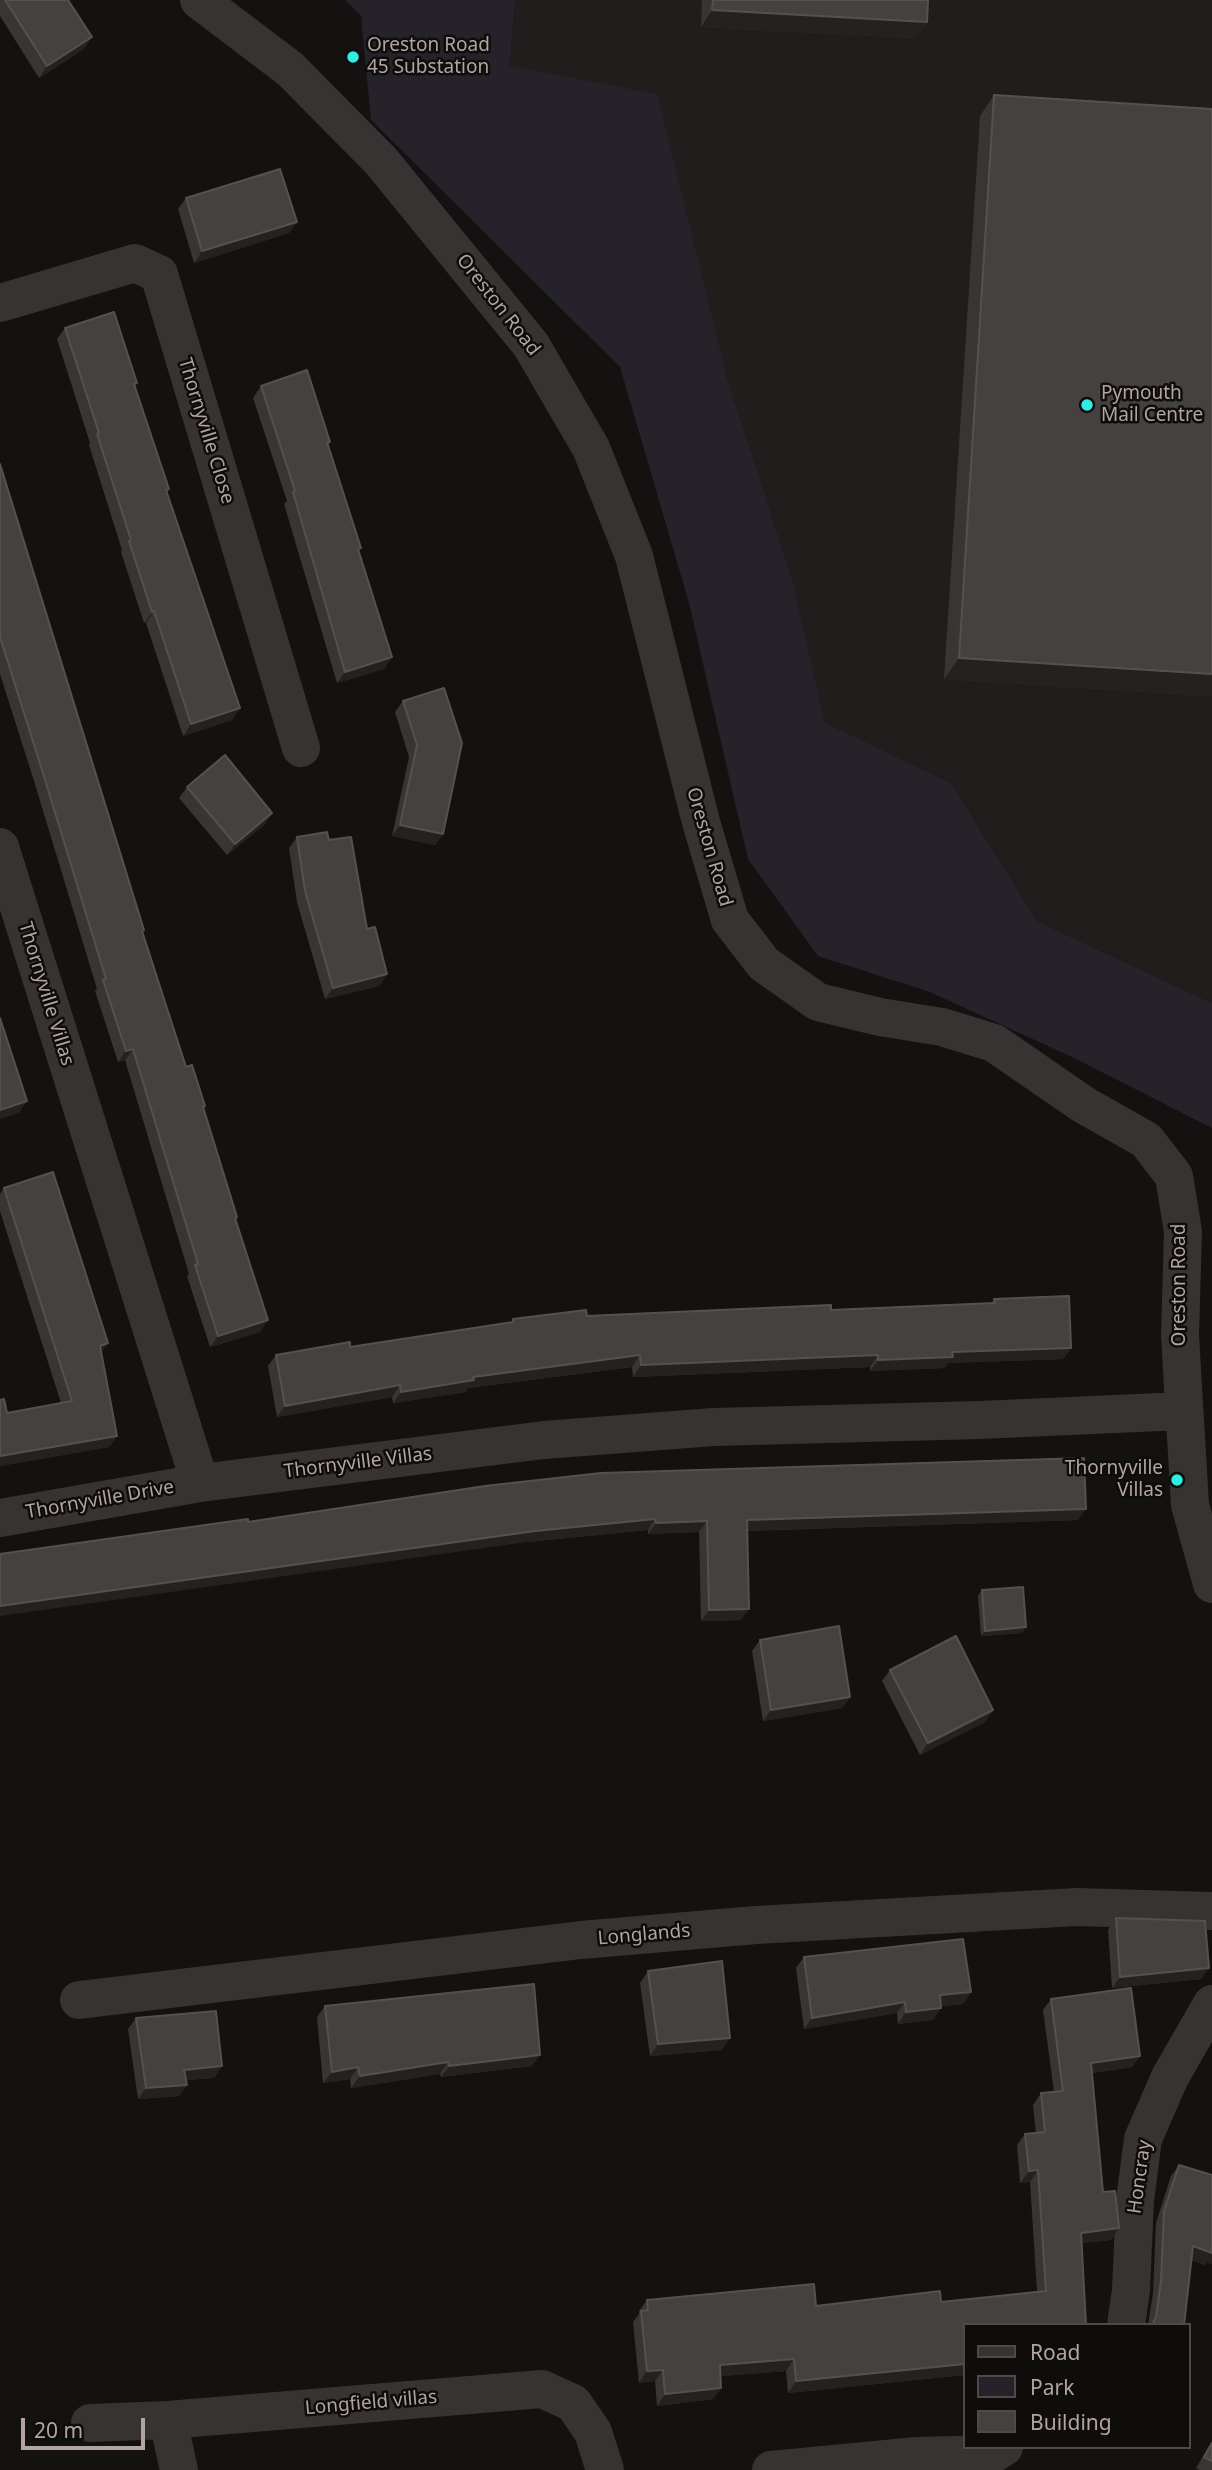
<!DOCTYPE html>
<style>
body{margin:0}
#map{position:relative;width:1212px;height:2470px;overflow:hidden;background:#131211;font-family:"Noto Sans",sans-serif}
canvas{display:block}
.legend{position:absolute;left:963px;top:2323px;width:228px;height:126px;box-sizing:border-box;background:#0e0d0c;border:2px solid #504948;margin:0;padding:9px 12px;list-style:none;font-size:21px;color:#b3a3a3}
.legend li{display:flex;align-items:center;gap:14px;height:35px}
.legend b{width:35px;border:2px solid #504948}
.scale{position:absolute;left:21px;top:2418px;width:124px;height:32px;box-sizing:border-box;border:4px solid #b3a3a3;border-top:0;padding-left:9px;font-size:21px;line-height:24px;white-space:nowrap;color:#b3a3a3;-webkit-text-stroke:5px #0e0d0c;paint-order:stroke}
</style>
<div id="map">
<canvas width="1212" height="2470"></canvas>
<ul class="legend">
<li><b style="height:9px;background:#373332"></b>Road</li>
<li><b style="height:19px;background:#25222a"></b>Park</li>
<li><b style="height:19px;background:#454140"></b>Building</li>
</ul>
<div class="scale">20 m</div>
</div>
<script>
const context = document.querySelector('canvas').getContext('2d');
context.lineJoin = 'round';
function paint(path, color) {
  context.fillStyle = color;
  context.fill(path, 'evenodd');
}
function shape(rows) {
  const path = new Path2D();
  for (const r of rows) {
    path.moveTo(r[0], r[1]);
    for (let i = 2; i < r.length; i += 2) path.lineTo(r[i], r[i + 1]);
  }
  return path;
}
function trace(path, color, width, dash) {
  context.strokeStyle = color;
  context.lineWidth = width;
  context.lineCap = dash ? 'butt' : 'round';
  context.setLineDash(dash || []);
  context.stroke(path);
}
function drawText(font, color, halo, rows, align = 'center') {
  context.font = font + ' "Noto Sans",sans-serif';
  context.lineWidth = 5;
  context.setLineDash([]);
  context.textBaseline = 'middle';
  context.strokeStyle = halo;
  context.fillStyle = color;
  for (const [text, x, y, turn = 0] of rows) {
    context.save();
    context.translate(x, y);
    context.rotate((+turn || 0) * Math.PI / 180);
    context.textAlign = isNaN(turn) ? turn : align;
    if (halo) context.strokeText(text, 0, 0);
    context.fillText(text, 0, 0);
    context.restore();
  }
}
const built = shape([
 [515,0,1212,0,1212,1003,1037,921,951,783,825,724,792,578,727,378,510,66]
]);
const green = shape([
 [345,0,515,0,510,66,657,94,727,378,792,578,825,723,951,783,1037,921,1212,1003,1212,1128,1074,1058,930,992,818,956,748,859,689,603,620,367,371,120,361,16]
]);
const minor = shape([
 [199,0,290,69,381,161,531,345,591,448,634,556,701,822,730,920,764,964,818,1002,880,1017,942,1027,994,1043,1084,1105,1146,1140,1174,1176,1183,1232,1180,1335,1190,1505,1212,1584],
 [0,303,135,263,159,274,301,748],
 [0,847,200,1483],
 [0,1518,200,1483,544,1440,714,1427,980,1420,1183,1411],
 [79,2000,581,1940,756,1925,1077,1907,1212,1911],
 [1126,2325,1131,2290,1135,2200,1143,2139,1170,2077,1212,2004],
 [168,2420,179,2470],
 [90,2423,168,2420,542,2389,573,2403,593,2432,605,2470],
 [771,2470,917,2456,993,2454,1004,2447]
]);
const wall = shape([
 [0,0,68,0,84,49,39,78,0,16],
 [702,0,928,0,927,22,916,38,701,27],
 [994,95,1212,109,1212,696,944,679,980,116],
 [186,198,297,222,289,233,194,263,178,209],
 [65,328,137,383,135,386,169,489,167,492,240,708,232,720,183,736,146,623,144,623,121,552,122,550,89,445,90,443,57,339],
 [261,386,330,442,328,445,359,552,392,657,384,669,337,683,284,504,287,501,253,398],
 [0,464,144,930,142,933,186,1067,203,1109,235,1220,260,1332,210,1347,187,1276,189,1274,125,1060,118,1062,95,991,97,989,34,781,0,674],
 [403,701,443,834,435,845,392,836,409,757,395,712],
 [187,787,272,813,264,825,227,855,179,798],
 [297,837,329,840,387,974,379,986,325,999,297,902,289,848],
 [4,1188,101,1352,117,1436,109,1447,0,1466,0,1400,7,1413,61,1403,0,1211,0,1194],
 [994,1299,1071,1348,1063,1359,948,1363,944,1368,870,1371,870,1367,633,1377,632,1367,468,1388,466,1392,393,1403,392,1397,277,1417,268,1366,276,1355,350,1347,511,1322,513,1319,587,1316,831,1310,991,1304],
 [485,1486,1078,1520,747,1531,741,1620,701,1621,699,1532,648,1534,648,1530,527,1542,248,1522],
 [982,1590,1022,1633,981,1636,978,1596],
 [760,1640,850,1697,842,1708,763,1721,752,1651],
 [890,1670,993,1710,985,1722,920,1755,882,1681],
 [1116,1918,1209,1968,1201,1979,1112,1988,1108,1930],
 [804,1957,971,1992,963,2004,941,2006,933,2020,898,2024,897,2013,804,2029,796,1968],
 [648,1971,722,2050,650,2056,640,1983],
 [1051,1999,1140,2056,1132,2067,1092,2073,1103,2192,1119,2228,1111,2240,1082,2243,1086,2325,965,2325,965,2375,788,2393,786,2371,721,2376,721,2388,713,2399,657,2406,655,2381,639,2383,633,2322,639,2314,639,2311,647,2300,816,2306,941,2302,1037,2291,1030,2182,1020,2183,1017,2145,1025,2134,1036,2133,1033,2105,1041,2093,1054,2092,1043,2010],
 [325,2006,532,2066,441,2077,440,2074,351,2088,350,2079,323,2083,317,2017],
 [136,2018,222,2066,214,2078,186,2080,187,2085,179,2096,138,2099,128,2029],
 [1179,2165,1212,2175,1212,2264,1207,2262,1205,2265,1191,2260,1184,2325,1148,2325,1153,2293,1156,2223,1171,2176],
 [1212,2441,1212,2470,1199,2470,1196,2468]
]);
const shadedWall = shape([
 [712,10,927,22,916,38,701,27],
 [92,37,84,49,39,78,47,66],
 [297,222,289,233,194,263,202,251],
 [154,611,146,623,144,623,152,612],
 [392,657,384,669,337,683,345,672],
 [959,658,1212,674,1212,696,944,679],
 [240,708,232,720,183,736,191,724],
 [272,813,264,825,227,855,235,844],
 [400,825,443,834,435,845,392,836],
 [387,974,379,986,325,999,333,988],
 [133,1049,125,1060,118,1062,126,1051],
 [27,1101,19,1113,0,1119,0,1110],
 [268,1320,260,1332,210,1347,218,1336],
 [108,1343,100,1355,100,1346],
 [1071,1348,1063,1359,948,1363,944,1368,870,1371,878,1360,952,1352],
 [640,1355,632,1367,468,1388,466,1392,393,1403,401,1392,473,1377],
 [878,1355,870,1367,633,1377,641,1365],
 [400,1385,392,1397,277,1417,285,1406],
 [117,1436,109,1447,0,1466,0,1456],
 [1086,1509,1078,1520,739,1531,747,1520],
 [655,1519,648,1530,527,1542,0,1616,0,1606,535,1531],
 [707,1521,699,1532,648,1534,656,1523],
 [749,1609,741,1620,701,1621,709,1610],
 [1026,1627,1022,1633,981,1636,985,1631],
 [850,1697,842,1708,763,1721,771,1710],
 [993,1710,985,1722,920,1755,928,1743],
 [1209,1968,1201,1979,1112,1988,1120,1977],
 [971,1992,963,2004,932,2007,940,1995],
 [905,2002,897,2013,804,2029,812,2018],
 [941,2008,933,2020,898,2024,906,2012],
 [730,2038,722,2050,650,2056,658,2044],
 [540,2055,532,2066,441,2077,449,2066],
 [1140,2056,1132,2067,1083,2074,1091,2063],
 [448,2062,440,2074,351,2088,360,2076],
 [222,2066,214,2078,176,2081,184,2070],
 [358,2067,350,2079,323,2083,332,2072],
 [187,2085,179,2096,138,2099,146,2088],
 [1038,2170,1030,2182,1020,2183,1029,2171],
 [1119,2228,1111,2240,1073,2244,1081,2233],
 [1193,2246,1212,2253,1212,2264,1207,2262,1205,2265,1185,2258],
 [794,2359,786,2371,712,2377,720,2365],
 [965,2364,965,2375,788,2393,796,2381],
 [663,2370,655,2381,639,2383,647,2371],
 [721,2388,713,2399,657,2406,665,2394]
]);
const building = shape([
 [5,0,68,0,92,37,47,66,5,0],
 [713,0,928,0,927,22,712,10,713,0],
 [994,95,1212,109,1212,674,959,658,994,95],
 [280,169,297,222,202,251,186,198,280,169],
 [114,312,137,383,134,384,169,489,166,490,240,708,191,724,154,611,152,612,129,541,131,540,97,434,99,433,65,328,114,312],
 [307,370,330,442,327,442,361,548,358,549,392,657,345,672,293,492,295,491,261,386,307,370],
 [0,464,144,930,142,931,186,1067,192,1065,205,1106,203,1107,237,1217,235,1218,268,1320,218,1336,195,1265,198,1264,133,1049,126,1051,103,980,106,979,42,770,0,637,0,464],
 [444,688,462,743,443,834,400,825,417,745,403,701,444,688],
 [225,755,272,813,235,844,187,787,225,755],
 [327,832,329,840,351,837,367,929,375,927,387,974,333,988,305,891,297,837,327,832],
 [0,1018,27,1101,0,1110,0,1018],
 [53,1172,108,1343,100,1346,117,1436,0,1456,0,1400,4,1399,7,1413,72,1401,4,1188,53,1172],
 [1069,1296,1071,1348,952,1352,953,1357,878,1360,878,1355,641,1365,640,1355,473,1377,474,1380,401,1392,400,1385,285,1406,276,1355,350,1342,350,1347,513,1322,513,1319,586,1310,587,1316,831,1305,831,1310,995,1303,994,1299,1069,1296],
 [1084,1458,1086,1509,747,1520,749,1609,709,1610,707,1521,656,1523,655,1519,535,1531,0,1606,0,1554,248,1519,248,1522,485,1486,601,1473,1084,1458],
 [1023,1587,1026,1627,985,1631,982,1590,1023,1587],
 [839,1626,850,1697,771,1710,760,1640,839,1626],
 [956,1636,993,1710,928,1743,890,1670,956,1636],
 [1116,1918,1205,1921,1209,1968,1120,1977,1116,1918],
 [963,1939,971,1992,940,1995,941,2008,906,2012,905,2002,812,2018,804,1957,963,1939],
 [722,1961,730,2038,658,2044,648,1971,722,1961],
 [534,1984,540,2055,449,2066,448,2062,360,2076,358,2067,332,2072,325,2006,534,1984],
 [1131,1988,1140,2056,1091,2063,1103,2192,1115,2191,1119,2228,1081,2233,1086,2325,965,2325,965,2364,796,2381,794,2359,720,2365,721,2388,665,2394,663,2370,647,2371,641,2311,648,2310,647,2300,814,2284,816,2306,940,2291,941,2302,1046,2291,1038,2170,1029,2171,1025,2134,1045,2132,1041,2093,1063,2091,1051,1999,1131,1988],
 [216,2011,222,2066,184,2070,187,2085,146,2088,136,2018,216,2011],
 [1179,2165,1212,2175,1212,2253,1193,2246,1184,2325,1152,2325,1156,2317,1161,2281,1164,2211,1179,2165],
 [1212,2443,1212,2461,1204,2457,1212,2443]
]);
const markers = [
 [353,57,7,"#2eeee2"],
 [1087,405,7,"#2eeee2"],
 [1177,1480,7,"#2eeee2"]
];
const poiNames = [
 ["Oreston Road",367,46],
 ["45 Substation",367,68],
 ["Pymouth",1101,394],
 ["Mail Centre",1101,416],
 ["Thornyville",1163,1469,"right"],
 ["Villas",1163,1491,"right"]
];
const streetNames = [
 ["Oreston Road",498,305,52],
 ["Thornyville Close",206,431,73],
 ["Oreston Road",709,847,74],
 ["Thornyville Villas",46,994,73],
 ["Oreston Road",1180,1285,-90],
 ["Thornyville Villas",358,1463,-7],
 ["Thornyville Drive",100,1500,-10],
 ["Longlands",644,1935,-5],
 ["Honcray",1140,2177,-82],
 ["Longfield villas",371,2403,-5]
];
paint(built, '#201e1d');
paint(green, '#25222a');
trace(minor, '#373332', 38);
paint(wall, '#383534');
paint(shadedWall, '#242221');
paint(building, '#454140');
trace(building, '#575050', 2);
for (const [x, y, r, color] of markers) {
  const dot = new Path2D();
  dot.arc(x, y, r, 0, 2 * Math.PI);
  context.fillStyle = color;
  context.fill(dot);
  trace(dot, '#0e0d0c', 2.5);
}
drawText('19px', '#b3a3a3', '#0e0d0c', poiNames, 'left');
drawText('19px', '#b3a3a3', '#0e0d0c', streetNames);
</script>
